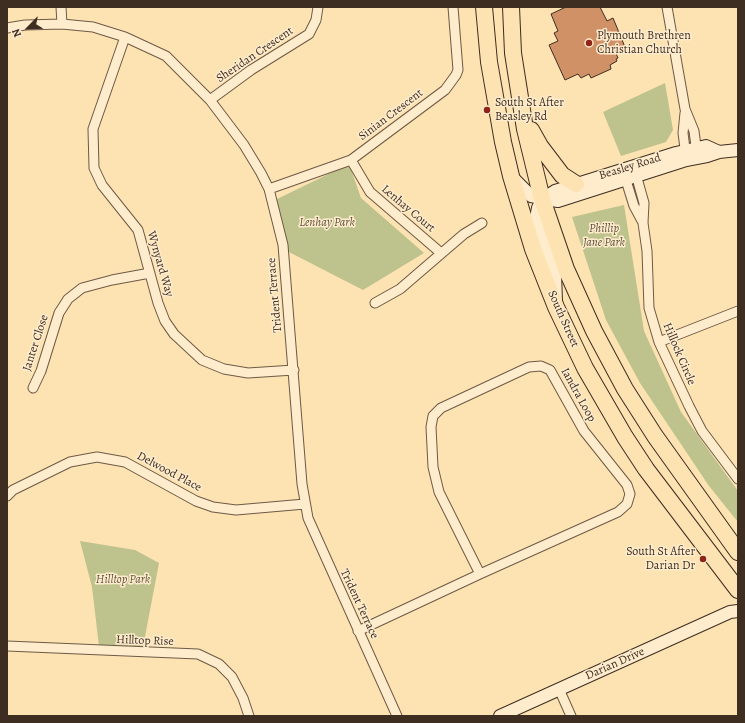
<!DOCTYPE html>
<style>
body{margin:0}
#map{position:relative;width:745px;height:723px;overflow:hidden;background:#fde2b2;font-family:Alegreya,serif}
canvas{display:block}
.frame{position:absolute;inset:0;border:8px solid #3e2d21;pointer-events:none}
.north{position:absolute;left:8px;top:8px;width:40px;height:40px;-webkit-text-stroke:3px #feeccd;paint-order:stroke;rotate:246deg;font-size:11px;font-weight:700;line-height:16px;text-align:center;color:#3e2d21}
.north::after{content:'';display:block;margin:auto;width:14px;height:18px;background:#3e2d21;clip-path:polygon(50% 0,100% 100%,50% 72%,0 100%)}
</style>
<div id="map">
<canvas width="745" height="723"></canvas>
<div class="frame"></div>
<div class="north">N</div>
</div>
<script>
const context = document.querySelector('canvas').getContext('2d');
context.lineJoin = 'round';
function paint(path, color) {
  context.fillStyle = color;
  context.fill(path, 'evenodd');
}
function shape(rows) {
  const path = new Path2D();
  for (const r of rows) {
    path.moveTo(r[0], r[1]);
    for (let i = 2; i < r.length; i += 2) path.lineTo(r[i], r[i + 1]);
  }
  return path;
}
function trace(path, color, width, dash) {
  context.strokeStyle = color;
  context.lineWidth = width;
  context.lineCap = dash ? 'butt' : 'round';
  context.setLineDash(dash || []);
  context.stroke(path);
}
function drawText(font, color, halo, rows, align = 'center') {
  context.font = font + ' Alegreya,serif';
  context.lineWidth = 3;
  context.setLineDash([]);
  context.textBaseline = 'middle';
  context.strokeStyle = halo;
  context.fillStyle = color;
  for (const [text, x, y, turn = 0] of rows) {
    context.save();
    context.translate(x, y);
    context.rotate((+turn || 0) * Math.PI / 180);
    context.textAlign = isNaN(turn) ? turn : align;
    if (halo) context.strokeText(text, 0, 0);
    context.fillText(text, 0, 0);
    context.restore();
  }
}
const green = shape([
 [665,83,673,130,666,142,621,156,603,112],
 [349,164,361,198,424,253,363,290,287,251,273,201],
 [624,205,644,331,681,412,738,491,738,522,709,486,640,383,606,320,572,217],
 [80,541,135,550,159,563,143,647,99,646,92,587]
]);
const building = shape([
 [566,7,600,7,607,21,613,18,625,47,615,51,618,58,616,59,617,61,610,65,611,69,591,78,589,74,581,78,578,74,565,80,549,45,558,41,554,33,558,31,551,14,566,7]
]);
const street = shape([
 [61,7,62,24],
 [667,7,685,109,694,131,697,154],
 [7,28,25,25,62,24,93,27,125,37,166,56,210,100,244,145,261,173,269,189,283,245,302,484,308,518,397,716],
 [125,37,93,129,94,168,102,185,138,230,158,303,165,321,174,334,202,360,224,369,248,373,294,370],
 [210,100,251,70,309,34,316,20,318,7],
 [685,113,683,133,686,156],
 [351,160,370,192,441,253],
 [635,171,644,203,643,223,647,251,649,308,659,342,689,406,702,431,738,479],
 [624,174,634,206,642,221],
 [269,189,351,160,445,90,456,75,458,70,453,7],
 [375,303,400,289,464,234,482,223],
 [659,342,738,311],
 [33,388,41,371,59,313,68,299,82,288,112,280,150,273],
 [7,496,13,490,70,462,97,457,125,462,196,501,213,507,236,510,305,504],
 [358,631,480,574,439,492,433,467,431,427,433,416,441,408,529,367,541,366,550,370,584,431,627,485,630,494,627,504,618,512,480,574],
 [7,646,198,654,219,664,232,677,243,698,249,716],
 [559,689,571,716]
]);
const secondary = shape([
 [513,178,531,196,558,201,686,160,707,156,719,152,738,150],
 [556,302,555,273,536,218,538,208,542,199,555,191,676,153,706,146,719,152],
 [500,716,730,612,738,611]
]);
const highway = shape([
 [484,7,489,62,503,142,511,176,533,249,556,307,585,368,625,437,646,469,738,590],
 [511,7,513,53,525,129,542,199,566,269,594,331,625,389,655,436,738,552],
 [531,130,540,146,562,175,576,184]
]);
const markers = [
 [589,43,4,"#8f2418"],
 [487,110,4,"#8f2418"],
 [703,559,4,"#8f2418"]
];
const poiNames = [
 ["Plymouth Brethren",597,36],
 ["Christian Church",597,50],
 ["South St After",495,103],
 ["Beasley Rd",495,117],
 ["South St After",695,552,"right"],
 ["Darian Dr",695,566,"right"]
];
const streetNames = [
 ["Sheridan Crescent",255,55,-34],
 ["Sinian Crescent",391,115,-37],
 ["Beasley Road",630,167,-17],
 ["Lenhay Court",408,209,40],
 ["Wynyard Way",160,264,74],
 ["Trident Terrace",275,295,-95],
 ["South Street",563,319,66],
 ["Janter Close",36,343,-72],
 ["Hillock Circle",679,354,67],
 ["Iandra Loop",578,395,61],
 ["Delwood Place",169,472,28],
 ["Trident Terrace",359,604,65],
 ["Hilltop Rise",145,641,2],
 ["Darian Drive",615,664,-24]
];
const parkNames = [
 ["Lenhay Park",327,223],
 ["Phillip",604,229],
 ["Jane Park",604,243],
 ["Hilltop Park",123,580]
];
paint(green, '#bec38d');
paint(building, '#d19167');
trace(building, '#3e2d21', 1);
trace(street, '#6e5a45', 11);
trace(secondary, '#3e2d21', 14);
trace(highway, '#3e2d21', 18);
trace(street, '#feeccd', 9);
trace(secondary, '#feeccd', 12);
trace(highway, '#fde2b2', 16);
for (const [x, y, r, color] of markers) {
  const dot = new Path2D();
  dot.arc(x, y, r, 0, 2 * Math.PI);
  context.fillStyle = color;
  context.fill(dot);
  trace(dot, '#feeccd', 1.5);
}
drawText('12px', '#3e2d21', '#feeccd', poiNames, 'left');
drawText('12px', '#3e2d21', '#feeccd', streetNames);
drawText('italic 12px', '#5e523c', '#feeccd', parkNames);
</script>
